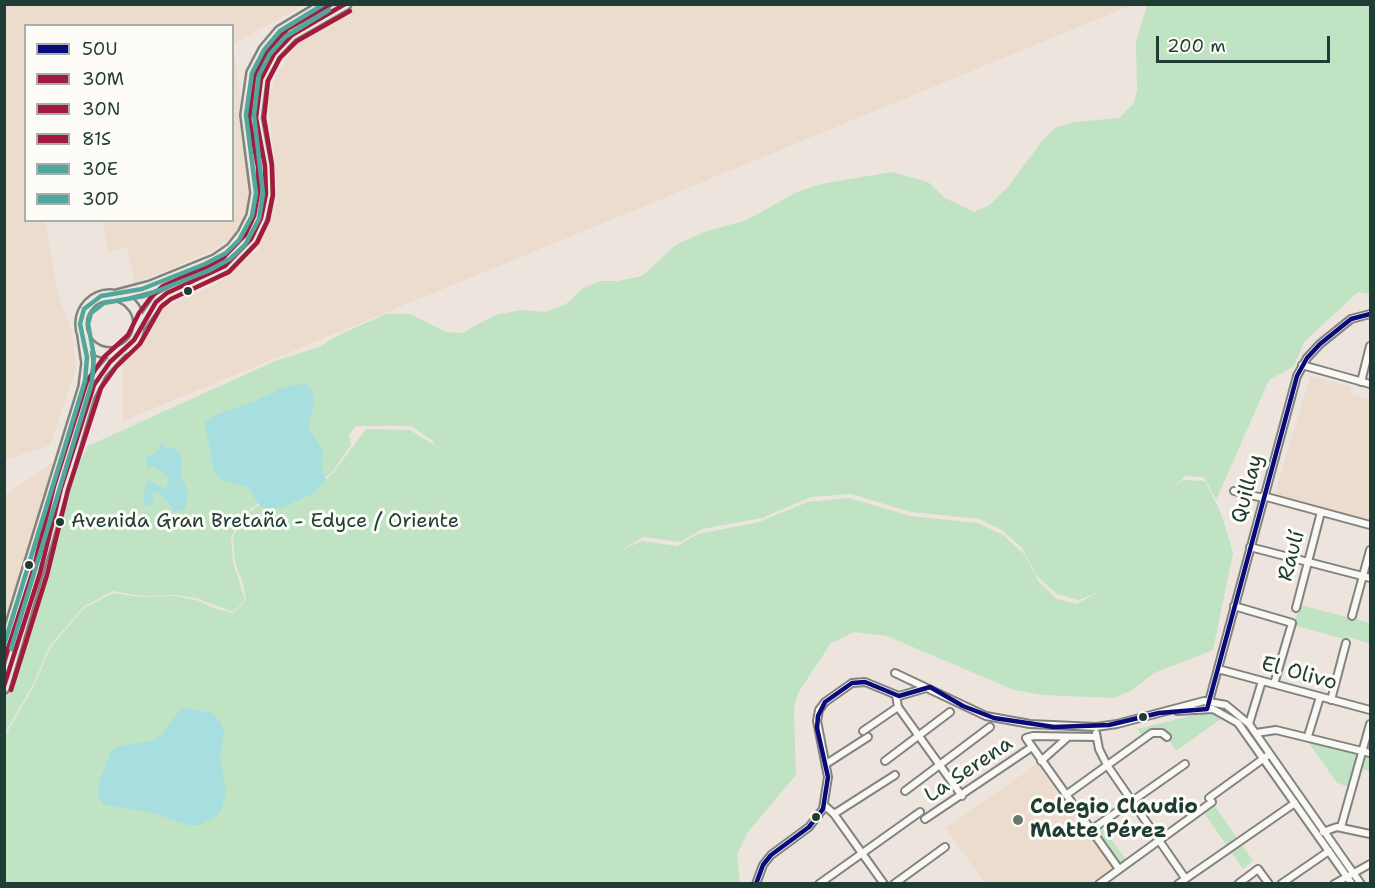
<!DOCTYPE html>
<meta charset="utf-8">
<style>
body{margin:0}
#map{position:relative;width:1375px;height:888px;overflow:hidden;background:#ede5dd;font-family:"Shantell Sans",sans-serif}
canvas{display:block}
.frame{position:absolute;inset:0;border:6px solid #1f3d34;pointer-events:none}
.legend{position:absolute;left:24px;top:24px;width:210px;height:198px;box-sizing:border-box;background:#fdfcf7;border:2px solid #a4b0a9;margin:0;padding:8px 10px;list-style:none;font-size:18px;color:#1f3d34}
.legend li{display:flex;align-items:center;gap:12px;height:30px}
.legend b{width:30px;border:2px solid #a4b0a9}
.scale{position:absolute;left:1156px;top:36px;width:174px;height:27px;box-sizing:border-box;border:3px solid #1f3d34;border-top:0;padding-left:8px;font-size:18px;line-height:21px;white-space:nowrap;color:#1f3d34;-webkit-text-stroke:4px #fdfcf7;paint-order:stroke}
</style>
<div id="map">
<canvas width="1375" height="888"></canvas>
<div class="frame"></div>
<ul class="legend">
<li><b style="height:8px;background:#0a0a7a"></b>50U</li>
<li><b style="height:8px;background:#a31a3f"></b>30M</li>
<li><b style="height:8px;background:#a31a3f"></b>30N</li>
<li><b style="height:8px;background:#a31a3f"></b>81S</li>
<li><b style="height:8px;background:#51a79e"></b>30E</li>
<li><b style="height:8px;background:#51a79e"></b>30D</li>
</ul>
<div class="scale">200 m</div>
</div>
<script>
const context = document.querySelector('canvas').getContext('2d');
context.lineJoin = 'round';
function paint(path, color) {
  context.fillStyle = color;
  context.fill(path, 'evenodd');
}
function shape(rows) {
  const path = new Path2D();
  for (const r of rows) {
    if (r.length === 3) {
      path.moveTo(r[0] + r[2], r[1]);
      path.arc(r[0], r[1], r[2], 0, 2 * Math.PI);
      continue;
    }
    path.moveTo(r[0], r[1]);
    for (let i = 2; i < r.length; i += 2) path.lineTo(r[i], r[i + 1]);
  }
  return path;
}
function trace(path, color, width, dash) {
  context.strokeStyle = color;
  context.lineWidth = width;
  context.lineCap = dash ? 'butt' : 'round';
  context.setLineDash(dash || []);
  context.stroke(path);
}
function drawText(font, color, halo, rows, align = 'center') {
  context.font = font + ' "Shantell Sans",sans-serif';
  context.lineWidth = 6;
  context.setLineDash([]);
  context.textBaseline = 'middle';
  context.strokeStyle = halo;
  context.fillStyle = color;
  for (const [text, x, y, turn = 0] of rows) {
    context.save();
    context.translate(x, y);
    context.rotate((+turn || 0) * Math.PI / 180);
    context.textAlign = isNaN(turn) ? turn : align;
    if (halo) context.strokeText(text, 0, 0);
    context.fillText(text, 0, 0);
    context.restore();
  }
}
const built = shape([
 [4,5,304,5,233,44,253,187,251,203,241,225,231,238,214,250,135,283,127,247,108,252,102,221,232,220,232,26,26,26,26,220,45,221,59,298,73,335,76,370,50,445,5,460],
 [356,5,1132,5,123,421,122,364,151,327,160,309,215,285,257,251,278,197,268,101,276,75,305,31],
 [1310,376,1351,387,1350,394,1370,400,1370,521,1275,494],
 [55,461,5,620,5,495],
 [1037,764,1114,870,1095,883,984,883,946,828]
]);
const green = shape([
 [1147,5,1370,5,1370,294,1358,292,1304,342,1294,366,1269,380,1216,500,1204,477,1186,476,1168,491,1183,480,1205,481,1221,513,1233,553,1213,650,1154,673,1132,690,1114,698,1043,695,1014,690,887,636,855,632,831,643,798,693,794,708,796,775,747,833,737,855,740,883,5,883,5,736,35,684,50,648,84,608,113,593,140,597,174,596,196,600,214,608,233,613,246,600,243,584,235,562,233,538,240,522,254,508,268,500,314,490,333,473,366,429,410,430,434,445,433,441,411,426,356,426,349,435,351,445,332,472,313,488,267,499,253,507,239,521,231,538,233,562,245,600,233,612,196,598,174,595,141,596,113,591,83,607,49,647,34,683,5,733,5,701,79,463,88,446,275,361,319,347,337,336,386,314,410,314,446,332,462,333,495,315,521,310,546,312,566,304,582,289,600,281,618,281,642,276,676,245,704,232,747,220,797,192,821,184,892,172,928,182,945,198,974,212,988,206,1008,187,1042,141,1055,128,1074,122,1119,118,1134,103,1137,90,1136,42],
 [851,494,911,512,979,519,1002,530,1022,548,1037,576,1057,594,1078,600,1099,592,1076,604,1057,599,1039,582,1024,554,1003,535,978,523,910,516,849,498,808,502,759,522,698,534,677,546,642,541,619,551,644,537,680,542,702,529,762,518,811,497],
 [1300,605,1370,623,1370,644,1349,637,1348,640,1293,625],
 [1207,712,1225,716,1176,751,1167,737,1157,732,1146,741,1137,729],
 [1304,736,1370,753,1370,771,1357,768,1352,788,1337,783],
 [1215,806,1253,861,1243,869,1205,814],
 [1102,827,1127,861,1114,870,1090,836]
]);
const water = shape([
 [305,384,312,389,314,406,308,427,324,452,321,463,326,481,312,494,281,508,266,509,258,503,248,487,222,480,214,472,205,423,215,415,255,401,284,387],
 [163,443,165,448,176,449,181,456,181,476,188,492,185,509,175,512,162,495,155,491,152,493,153,504,146,506,143,501,147,480,164,489,170,482,168,477,155,467,147,468,146,456,154,454],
 [187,708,212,713,219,720,224,730,220,760,226,792,221,810,215,817,199,825,188,825,154,813,103,804,99,796,98,786,111,751,120,746,152,741,162,734,179,711]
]);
const street = shape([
 [1302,365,1370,384],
 [1361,382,1370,346],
 [1234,491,1263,498],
 [1263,496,1370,525],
 [1250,547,1370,578],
 [1234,606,1292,623,1274,684],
 [1296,608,1321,512],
 [1352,616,1370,550],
 [1218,669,1370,710],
 [895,673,986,716,1030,724,1096,727,1117,724,1204,701,1226,705,1249,724,1361,884],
 [896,695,898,707,962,796],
 [1331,700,1346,643],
 [1207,709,1297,376,1307,358,1320,344,1351,319,1370,314],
 [1177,711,1213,709,1238,723,1352,884],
 [1249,724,1262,681],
 [863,731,898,707],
 [1096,733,1099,749,1107,765,1185,878],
 [1256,733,1276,730,1370,753],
 [1308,736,1320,697],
 [1096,737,1033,736,1026,738,1119,869],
 [885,761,950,712],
 [1041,761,1068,737],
 [826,764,868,737],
 [905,791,990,727],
 [1066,795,1152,733,1162,733,1167,737],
 [1209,798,1267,756],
 [824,805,834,814,884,884],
 [834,814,895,775],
 [925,819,1032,747],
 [1341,827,1370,724],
 [1091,830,1185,764],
 [1323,832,1337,827,1370,834],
 [756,884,763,865,771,855,809,827,823,809,828,777,817,721,819,710,825,702,852,683,865,682,899,696,926,688],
 [819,884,920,812],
 [894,884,945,847],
 [1099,884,1212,802],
 [1178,884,1295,803],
 [1238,884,1258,869,1269,884],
 [1281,884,1329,851],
 [1334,884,1370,864]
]);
const primary = shape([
 [110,324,29],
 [117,295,151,286,215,260,231,249,243,234,252,216,256,193,246,115,252,73,264,50,280,31,325,4],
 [139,327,159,299,225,266,251,239,261,218,266,194,265,166,256,118,261,79,274,54,292,35,346,4],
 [4,647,84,387,87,363,83,336],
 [4,688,89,396,101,373,121,351]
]);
const bus1 = shape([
 [756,884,763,865,771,855,809,827,823,809,828,777,817,728,818,716,825,702,852,683,865,682,899,696,930,687,963,706,994,718,1054,727,1109,725,1159,713,1207,709,1297,376,1307,358,1320,344,1351,319,1370,314]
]);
const bus2 = shape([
 [4,686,40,573,61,488,94,385,110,362,134,340,156,302,167,293,225,266,251,239,261,218,266,194,265,166,256,118,261,79,274,54,292,35,345,4]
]);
const bus3 = shape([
 [11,690,47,575,68,490,101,388,116,367,140,344,161,307,171,299,229,272,257,243,268,220,273,195,272,165,264,118,268,81,280,58,297,41,350,11]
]);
const bus4 = shape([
 [4,661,33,571,54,486,87,381,104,357,128,335,139,313,151,297,163,286,221,260,245,235,254,216,258,193,258,167,249,119,254,76,268,50,287,29,330,4]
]);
const bus5 = shape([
 [4,645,85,381,87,357,80,324,84,309,101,296,142,289,205,264,226,253,239,240,252,216,256,193,246,115,252,73,264,50,280,31,324,4]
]);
const bus6 = shape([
 [11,649,92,382,94,356,88,324,91,313,104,303,144,296,208,271,230,259,245,245,259,219,263,194,254,115,259,75,270,54,285,37,329,10]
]);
const markers = [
 [188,291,5,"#1f3d34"],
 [60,522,5,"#1f3d34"],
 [29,565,5,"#1f3d34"],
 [1143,717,5,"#1f3d34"],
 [816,817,5,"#1f3d34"],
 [1018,820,6,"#67786f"]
];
const busNames = [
 ["Avenida Gran Bretaña - Edyce / Oriente",71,522]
];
const streetNames = [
 ["Quillay",1248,489,-75],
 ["Raulí",1292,556,-75],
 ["El Olivo",1299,674,15],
 ["La Serena",969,770,-34]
];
const poiNames = [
 ["Colegio Claudio",1030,808],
 ["Matte Pérez",1030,832]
];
paint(built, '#ecdccd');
paint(green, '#bfe3c3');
paint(water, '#a7dee0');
trace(street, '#81837e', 10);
trace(primary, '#81837e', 14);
trace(street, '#f9f8f5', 6);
trace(primary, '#ebe7da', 9);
trace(bus1, '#0a0a7a', 4.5);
trace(bus2, '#a31a3f', 4.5);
trace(bus3, '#a31a3f', 4.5);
trace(bus4, '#a31a3f', 4.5);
trace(bus5, '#51a79e', 4.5);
trace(bus6, '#51a79e', 4.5);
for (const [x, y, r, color] of markers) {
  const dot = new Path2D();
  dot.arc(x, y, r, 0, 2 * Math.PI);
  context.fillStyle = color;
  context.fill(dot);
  trace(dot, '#fdfcf7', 2);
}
drawText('20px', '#1f3d34', '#fdfcf7', busNames, 'left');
drawText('21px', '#1f3d34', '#fdfcf7', streetNames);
drawText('bold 21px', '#1f3d34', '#fdfcf7', poiNames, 'left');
</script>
